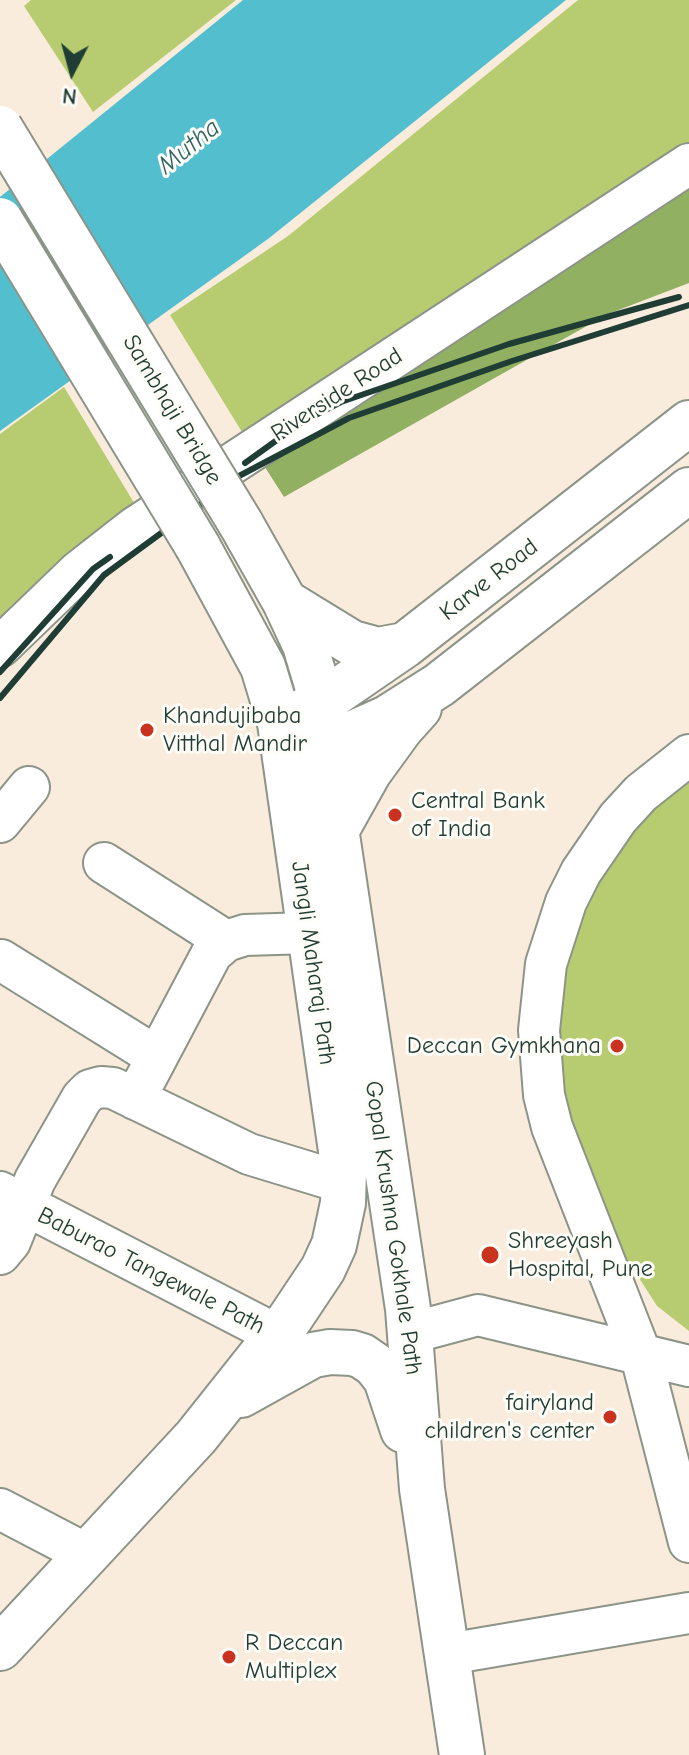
<!DOCTYPE html>
<style>
body{margin:0}
#map{position:relative;width:689px;height:1755px;overflow:hidden;background:#f9ecdc;font-family:"Comic Neue",sans-serif}
canvas{display:block}
.north{position:absolute;left:32px;top:32px;width:80px;height:80px;-webkit-text-stroke:6px #fdfcf7;paint-order:stroke;rotate:186deg;font-size:22px;font-weight:700;line-height:32px;text-align:center;color:#1f3d34}
.north::after{content:'';display:block;margin:auto;width:28px;height:36px;background:#1f3d34;clip-path:polygon(50% 0,100% 100%,50% 72%,0 100%)}
</style>
<div id="map">
<canvas width="689" height="1755"></canvas>
<div class="north">N</div>
</div>
<script>
const context = document.querySelector('canvas').getContext('2d');
context.lineJoin = 'round';
function paint(path, color) {
  context.fillStyle = color;
  context.fill(path, 'evenodd');
}
function shape(rows) {
  const path = new Path2D();
  for (const r of rows) {
    path.moveTo(r[0], r[1]);
    for (let i = 2; i < r.length; i += 2) path.lineTo(r[i], r[i + 1]);
  }
  return path;
}
function trace(path, color, width, dash) {
  context.strokeStyle = color;
  context.lineWidth = width;
  context.lineCap = dash ? 'butt' : 'round';
  context.setLineDash(dash || []);
  context.stroke(path);
}
function drawText(font, color, halo, rows, align = 'center') {
  context.font = font + ' "Comic Neue",sans-serif';
  context.lineWidth = 6;
  context.setLineDash([]);
  context.textBaseline = 'middle';
  context.strokeStyle = halo;
  context.fillStyle = color;
  for (const [text, x, y, turn = 0] of rows) {
    context.save();
    context.translate(x, y);
    context.rotate((+turn || 0) * Math.PI / 180);
    context.textAlign = isNaN(turn) ? turn : align;
    if (halo) context.strokeText(text, 0, 0);
    context.fillText(text, 0, 0);
    context.restore();
  }
}
const green = shape([
 [31,0,236,0,93,112,24,6],
 [578,0,689,0,689,152,250,445,170,315,288,236],
 [64,387,136,506,88,538,0,626,0,434],
 [689,763,689,1331,657,1306,598,1214,551,1094,572,904]
]);
const forest = shape([
 [689,183,689,283,608,314,284,497,254,450]
]);
const water = shape([
 [243,0,566,0,268,239,0,431,0,197]
]);
const minor = shape([
 [0,647,79,571,134,528,689,164],
 [689,755,641,793,618,818,581,872,566,902,546,964,539,1030,544,1095,552,1127,640,1352,689,1542],
 [0,822,29,787],
 [104,863,226,941],
 [1,960,157,1057],
 [135,1099,212,953,226,941,245,935,309,933],
 [0,1192,277,1335],
 [0,1254,10,1242,35,1180,82,1098,90,1090,101,1087,113,1088,249,1154,344,1183],
 [411,1333,478,1315,689,1366],
 [0,1509,88,1555],
 [448,1654,689,1613]
]);
const major = shape([
 [241,524,285,602,305,645,322,702,330,744,333,808,408,1309,422,1489,462,1755],
 [285,602,352,643,378,650,405,645],
 [297,714,322,702,405,645,689,423],
 [304,755,387,718,439,685,689,490],
 [336,831,369,772,401,728,419,708],
 [241,1395,313,1355,330,1352,352,1353,362,1356,375,1365,386,1379,403,1430],
 [0,1648,196,1437,289,1320,323,1269,334,1245,343,1203,344,1172,280,723,263,667,198,547]
]);
const rail = shape([
 [245,463,302,422,341,402,509,344,679,297],
 [0,672,93,569,110,557],
 [0,698,104,575,239,476,349,418,512,361,689,305]
]);
const majorBridge = shape([
 [0,128,241,524],
 [0,220,198,547]
]);
const markers = [
 [147,730,8,"#c8321e"],
 [395,815,8,"#c8321e"],
 [617,1046,8,"#c8321e"],
 [490,1255,10,"#c8321e"],
 [610,1417,8,"#c8321e"],
 [229,1657,8,"#c8321e"]
];
const streetNames = [
 ["Riverside Road",337,395,-33],
 ["Sambhaji Bridge",172,410,59],
 ["Karve Road",489,580,-38],
 ["Jangli Maharaj Path",313,963,82],
 ["Gopal Krushna Gokhale Path",393,1228,82],
 ["Baburao Tangewale Path",151,1271,27]
];
const poiNames = [
 ["Khandujibaba",163,716],
 ["Vitthal Mandir",163,744],
 ["Central Bank",411,801],
 ["of India",411,829],
 ["Deccan Gymkhana",601,1046,"right"],
 ["Shreeyash",508,1241],
 ["Hospital, Pune",508,1269],
 ["fairyland",594,1403,"right"],
 ["children's center",594,1431,"right"],
 ["R Deccan",245,1643],
 ["Multiplex",245,1671]
];
const waterNames = [
 ["Mutha",189,147,-39]
];
paint(green, '#b7cc70');
paint(forest, '#91b062');
paint(water, '#53bfce');
trace(minor, '#8c9488', 44);
trace(major, '#8c9488', 48);
trace(minor, '#fff', 40);
trace(major, '#fff', 44);
trace(rail, '#1f3d34', 6);
trace(majorBridge, '#8c9488', 48, []);
trace(majorBridge, '#fff', 44);
for (const [x, y, r, color] of markers) {
  const dot = new Path2D();
  dot.arc(x, y, r, 0, 2 * Math.PI);
  context.fillStyle = color;
  context.fill(dot);
  trace(dot, '#fdfcf7', 3);
}
drawText('24px', '#1f3d34', '#fdfcf7', streetNames);
drawText('24px', '#1f3d34', '#fdfcf7', poiNames, 'left');
drawText('italic 26px', '#2f6462', '#fdfcf7', waterNames);
</script>
